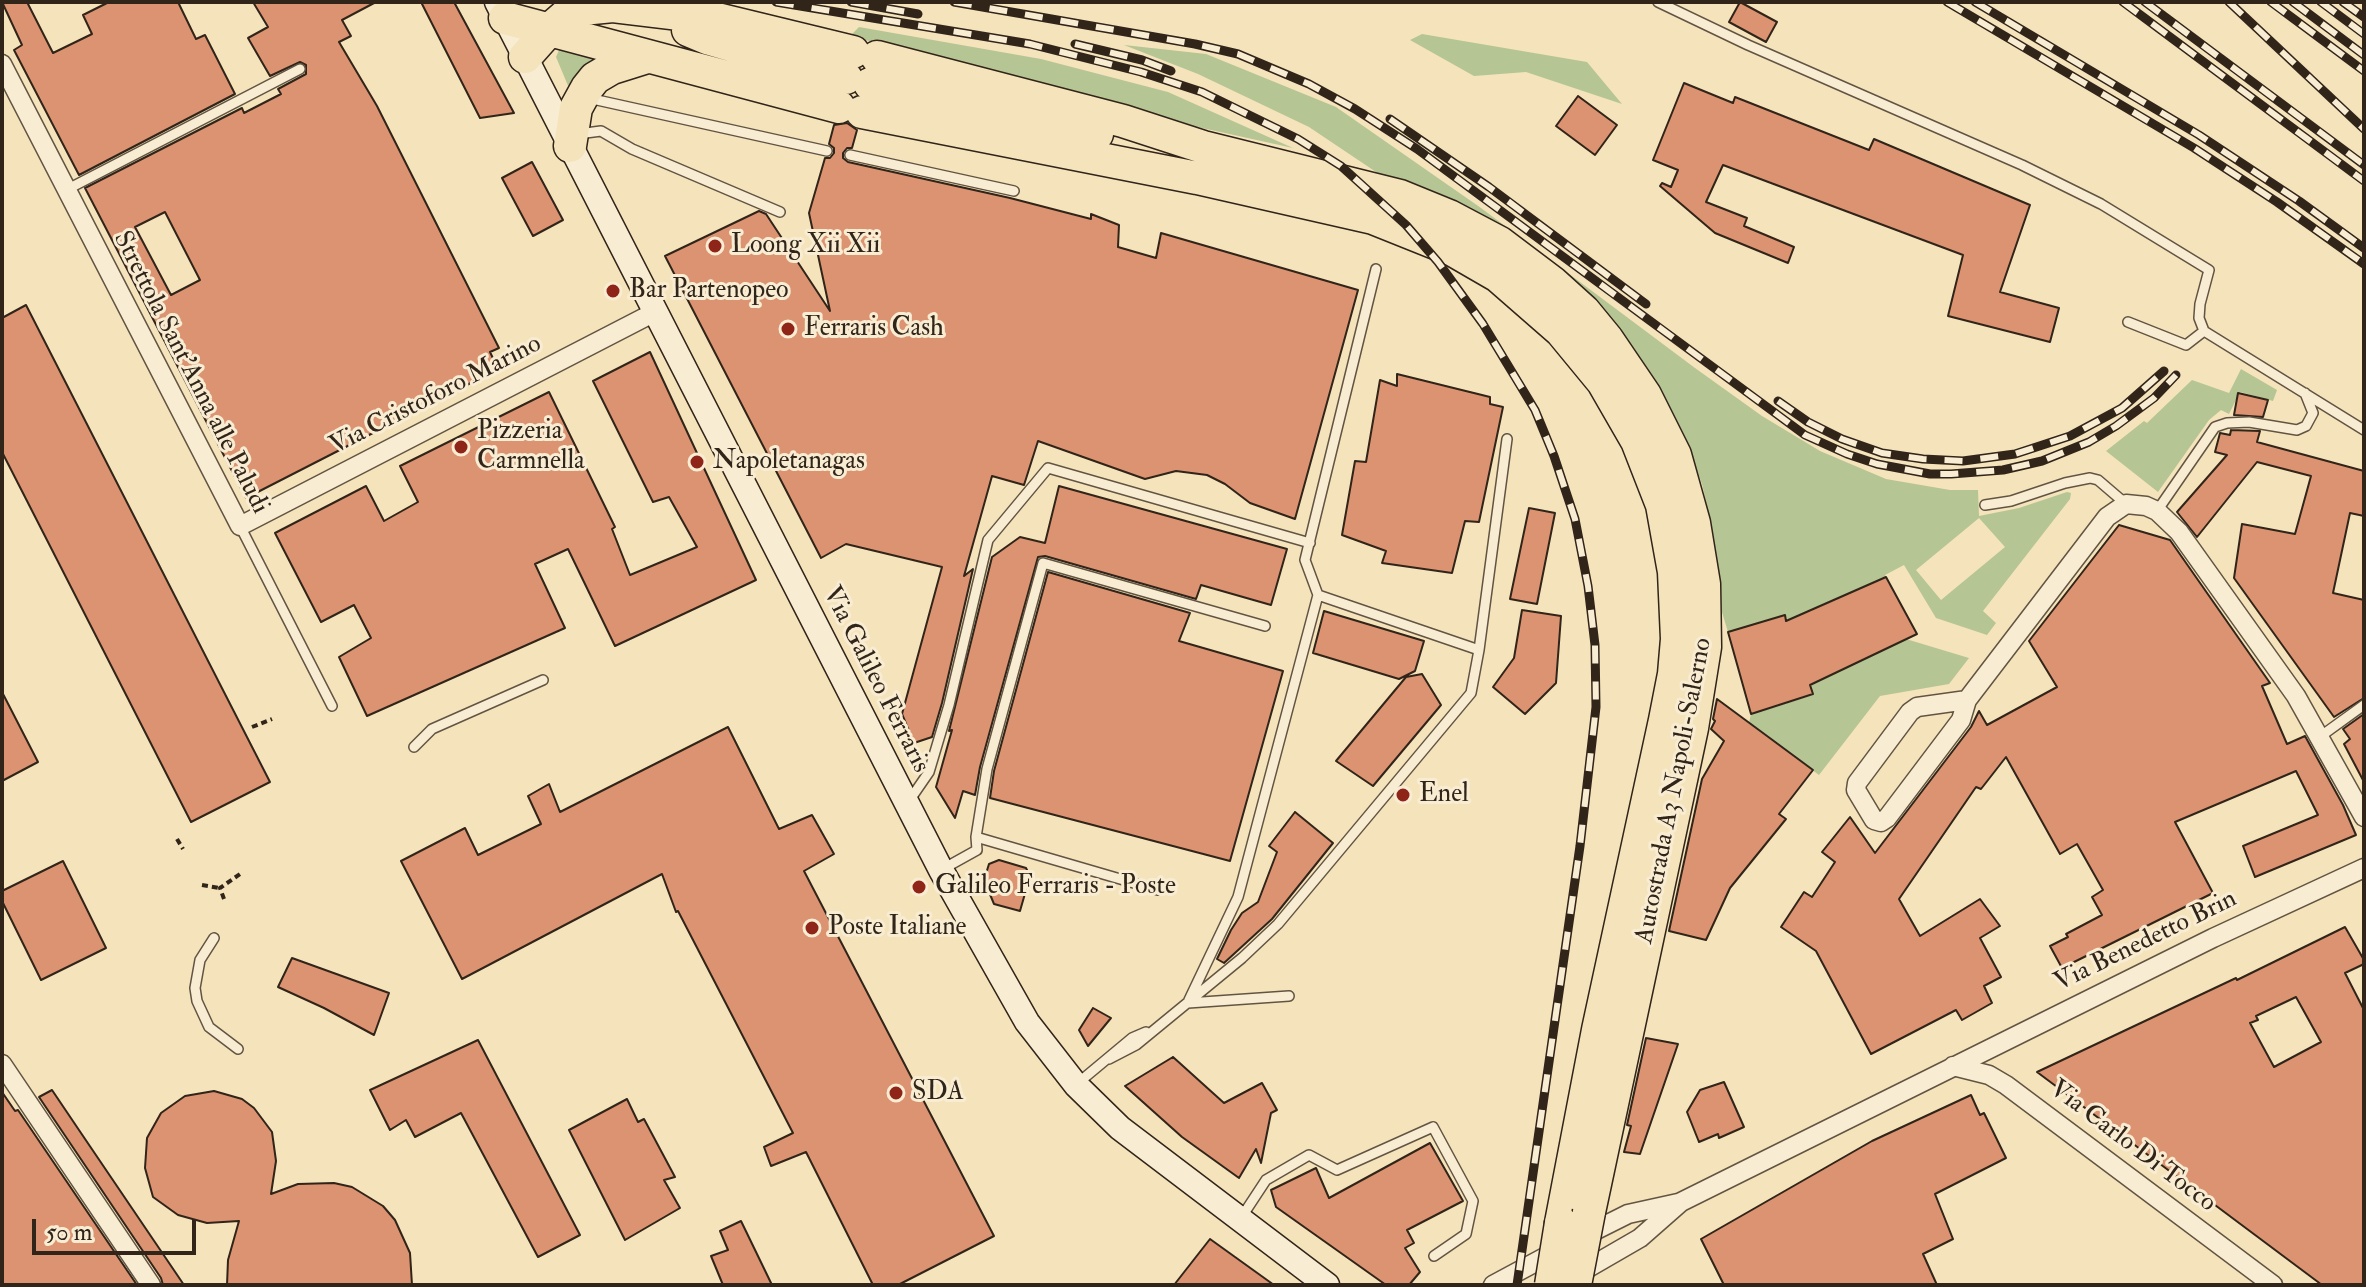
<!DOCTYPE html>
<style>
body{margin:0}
#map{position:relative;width:2366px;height:1287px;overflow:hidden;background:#f5e3bb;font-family:"IM FELL Double Pica",serif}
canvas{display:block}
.frame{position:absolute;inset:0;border:4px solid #312419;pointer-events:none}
.scale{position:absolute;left:32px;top:1219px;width:164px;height:36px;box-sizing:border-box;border:4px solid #312419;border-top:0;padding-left:10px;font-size:24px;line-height:28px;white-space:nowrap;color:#312419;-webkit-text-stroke:6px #f8edd3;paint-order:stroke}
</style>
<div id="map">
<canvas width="2366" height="1287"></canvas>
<div class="frame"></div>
<div class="scale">50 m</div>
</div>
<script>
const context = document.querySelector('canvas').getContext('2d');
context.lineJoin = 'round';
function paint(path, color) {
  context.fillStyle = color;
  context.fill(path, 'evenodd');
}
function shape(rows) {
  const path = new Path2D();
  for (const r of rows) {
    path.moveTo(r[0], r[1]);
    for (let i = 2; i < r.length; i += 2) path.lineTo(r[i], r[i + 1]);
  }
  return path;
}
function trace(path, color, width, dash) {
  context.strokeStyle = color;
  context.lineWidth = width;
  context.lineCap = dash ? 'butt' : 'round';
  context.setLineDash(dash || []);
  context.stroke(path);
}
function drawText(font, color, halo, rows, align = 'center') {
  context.font = font + ' "IM FELL Double Pica",serif';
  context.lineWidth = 6;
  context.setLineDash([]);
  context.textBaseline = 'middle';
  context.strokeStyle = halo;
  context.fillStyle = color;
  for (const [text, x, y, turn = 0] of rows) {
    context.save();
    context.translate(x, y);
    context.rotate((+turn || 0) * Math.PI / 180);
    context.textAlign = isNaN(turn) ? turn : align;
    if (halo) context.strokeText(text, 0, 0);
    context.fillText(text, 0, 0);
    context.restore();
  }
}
const green = shape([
 [859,27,1041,59,1168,92,1293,148,1184,124,850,36],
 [1422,34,1587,62,1622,104,1526,72,1474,76,1410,40],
 [1124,45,1206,54,1336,107,1481,208,1695,368,1762,416,1820,451,1886,479,1950,490,1978,490,1979,516,2019,508,2067,492,2071,493,2070,499,1983,611,1996,623,1987,635,1936,618,1904,565,1885,575,1886,577,1786,621,1784,615,1728,632,1718,599,1710,520,1702,484,1689,449,1385,178,1309,127,1198,74],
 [1979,518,2005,547,1941,600,1916,570],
 [560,48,596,57,569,88,556,57],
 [2241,369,2277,390,2273,401,2240,392,2229,414,2221,410,2209,420,2158,492,2106,451,2144,421,2147,423,2192,380,2229,393],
 [1906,639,1969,658,1949,684,1880,696,1819,775,1749,723,1751,714,1813,695,1810,685]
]);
const building = shape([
 [2,2,27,2,53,53,92,34,83,15,109,2,178,2,196,39,205,35,235,94,79,175,14,50,22,45,2,2],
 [253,2,376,2,342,20,351,36,339,42,377,106,499,348,490,352,498,369,246,498,85,188,242,108,244,113,281,94,278,89,306,74,306,65,300,62,270,76,248,38,268,27,253,2],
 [165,212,200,280,171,295,135,227,165,212],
 [421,2,454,2,514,113,480,118,421,2],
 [1740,2,1777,22,1766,42,1729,22,1740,2],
 [1684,83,1733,103,1735,97,1869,150,1874,139,2030,205,2000,292,2059,308,2050,342,1948,316,1963,255,1723,165,1706,202,1747,218,1744,226,1794,247,1788,263,1715,233,1660,186,1662,183,1671,187,1678,170,1653,160,1684,83],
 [1578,96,1617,125,1595,155,1556,126,1578,96],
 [847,123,857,130,852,148,847,148,843,153,843,158,848,162,1010,198,1091,219,1091,214,1119,225,1118,247,1156,258,1161,233,1358,290,1295,519,1250,503,1225,484,1207,475,1176,471,1145,479,1038,441,1024,485,992,476,964,576,973,569,942,703,932,737,914,743,902,714,942,567,846,544,821,558,665,256,759,211,766,214,830,311,809,213,825,158,830,158,834,153,834,148,829,144,834,125,847,123],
 [532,162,563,220,533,236,502,178,532,162],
 [26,305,270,782,191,822,2,452,2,318,26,305],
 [650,352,756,580,615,646,568,549,535,564,565,628,367,716,339,657,371,638,354,605,321,622,275,533,366,486,384,521,418,502,400,466,549,392,615,527,612,529,630,575,697,547,669,497,653,502,593,381,650,352],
 [1397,374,1490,397,1490,404,1503,407,1479,522,1465,521,1452,573,1382,563,1386,551,1342,535,1355,461,1366,462,1380,380,1397,386,1397,374],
 [2238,393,2268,400,2263,417,2234,415,2238,393],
 [2231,430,2260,431,2257,442,2364,471,2364,516,2350,513,2333,593,2364,600,2364,698,2334,717,2234,578,2242,524,2295,534,2311,476,2257,462,2197,537,2177,512,2227,455,2215,452,2220,433,2230,435,2231,430],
 [1059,486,1287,549,1271,605,1201,585,1196,599,1045,556,1038,557,980,767,975,795,963,791,955,818,936,787,952,730,949,731,992,557,1020,537,1045,543,1059,486],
 [1529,508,1555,513,1537,604,1510,599,1529,508],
 [2119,525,2170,540,2270,683,2262,686,2287,744,2305,736,2343,805,2356,835,2255,877,2243,846,2318,815,2296,771,2175,822,2213,893,2062,968,2050,946,2068,937,2066,934,2102,915,2092,897,2103,890,2077,844,2060,854,2006,757,1981,789,1976,787,1899,899,1920,936,1980,899,2000,926,1980,938,2001,977,1984,986,1992,1003,1962,1020,1956,1010,1871,1054,1816,951,1781,927,1804,892,1812,897,1835,862,1822,852,1850,817,1875,853,1971,727,1979,711,1987,725,2057,687,2029,641,2119,525],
 [1048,572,1190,613,1179,641,1283,671,1230,861,990,798,994,771,1048,572],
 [1886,577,1917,634,1810,685,1813,694,1751,714,1728,632,1785,615,1786,621,1886,577],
 [1522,610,1561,616,1556,683,1525,714,1493,687,1514,658,1522,610],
 [1324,611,1424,641,1415,671,1399,679,1313,653,1324,611],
 [1422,674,1441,705,1373,786,1336,761,1406,677,1422,674],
 [2,692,38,762,2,781,2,692],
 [1717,699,1813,770,1779,814,1786,819,1730,888,1706,940,1669,931,1702,779,1724,741,1711,729,1715,721,1713,719,1717,699],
 [2364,714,2364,782,2344,744,2350,739,2343,729,2364,714],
 [728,727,779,829,812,815,834,854,804,871,994,1236,898,1285,873,1285,806,1152,771,1166,764,1147,793,1133,678,911,676,912,662,874,462,979,401,861,465,828,478,855,541,824,528,796,549,784,560,812,728,727],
 [1295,812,1333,843,1272,919,1224,963,1217,959,1231,930,1242,913,1258,902,1277,852,1269,846,1295,812],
 [999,860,1026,868,1030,876,1020,911,994,904,984,880,989,864,999,860],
 [63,861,106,948,41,980,2,901,2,891,63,861],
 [2345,927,2364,960,2364,964,2345,973,2364,1010,2364,1285,2322,1285,2037,1072,2236,978,2237,980,2345,927],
 [2296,997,2321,1042,2274,1067,2250,1023,2258,1020,2256,1016,2296,997],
 [292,958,389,993,374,1035,324,1008,278,987,292,958],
 [1093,1008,1111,1018,1088,1046,1079,1030,1093,1008],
 [1646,1038,1678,1044,1640,1154,1624,1152,1631,1126,1627,1125,1646,1038],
 [478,1040,580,1235,538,1257,461,1113,415,1137,406,1120,390,1130,370,1090,478,1040],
 [1173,1057,1224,1103,1262,1083,1277,1110,1271,1113,1261,1163,1256,1149,1239,1178,1182,1137,1125,1086,1173,1057],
 [1724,1082,1744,1127,1719,1138,1718,1134,1699,1142,1687,1112,1700,1090,1724,1082],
 [52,1090,81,1133,184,1285,163,1285,161,1278,39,1097,52,1090],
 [214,1091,242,1099,254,1108,272,1132,276,1161,271,1194,298,1184,334,1183,352,1187,383,1206,395,1220,410,1253,412,1285,227,1285,228,1260,239,1221,207,1223,178,1215,153,1197,145,1168,147,1138,161,1113,185,1096,214,1091],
 [2,1092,15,1111,18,1110,137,1285,2,1285,2,1092],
 [1971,1095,1980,1115,1984,1113,2006,1158,1935,1194,1953,1239,1923,1254,1937,1285,1724,1285,1701,1239,1872,1141,1971,1095],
 [627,1099,638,1122,644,1119,675,1177,664,1180,680,1208,625,1240,569,1130,627,1099],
 [1430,1143,1463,1201,1407,1230,1414,1243,1405,1248,1420,1272,1409,1285,1386,1285,1276,1207,1271,1190,1316,1168,1329,1198,1430,1143],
 [741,1221,772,1285,723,1285,711,1256,728,1250,720,1231,741,1221],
 [1210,1239,1274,1285,1174,1285,1210,1239]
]);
const path = shape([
 [252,727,272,719],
 [177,839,183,849],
 [202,885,219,888],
 [224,899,220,888,240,874]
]);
const lane = shape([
 [1658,2,1748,45,2022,165,2101,204,2209,270,2200,304,2199,318,2204,331,2364,430],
 [588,98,827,151],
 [578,134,601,131,632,149,780,212],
 [850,155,1014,191],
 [66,190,300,69],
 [2128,322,2186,345,2204,331],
 [1985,505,2011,501,2065,483,2090,478,2098,480,2126,504],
 [2157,511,2215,427,2227,423,2249,422,2297,430,2306,426,2313,413,2305,393],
 [240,526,332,706],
 [1318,595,1479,650],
 [2321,736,2364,705],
 [414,747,432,729,543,680],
 [909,801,929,772,949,705,988,540,1048,468,1310,543],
 [976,837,1158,890],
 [941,870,977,850,976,837,987,769,1043,563,1265,626],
 [214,938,200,960,195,988,197,1001,209,1027,238,1049],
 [1189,1000,1238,897,1318,595,1305,560,1376,269],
 [1188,1003,1289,996],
 [1109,1059,1136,1045,1242,958,1278,924,1471,693,1479,650,1507,439],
 [1078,1083,1132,1038,1146,1032],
 [1241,1218,1266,1180,1309,1155,1337,1170,1433,1127,1473,1201,1466,1234,1434,1256]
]);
const street = shape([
 [2,64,240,526,655,312],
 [1967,700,1917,707,1910,712,1857,783,1856,790,1874,820,1881,822,1887,818,1961,720,1967,700,2107,517,2126,504,2146,506,2157,511,2179,532,2296,696,2364,817],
 [2,1064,151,1285],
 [1953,1066,1989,1075,2006,1085,2273,1285],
 [1582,1237,1628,1214,1678,1203],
 [1576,1275,1640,1238,1681,1202,2213,938,2364,868],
 [1493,1285,1560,1249]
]);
const secondary = shape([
 [497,2,941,870,1027,1022,1076,1085,1120,1128,1327,1285]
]);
const highway = shape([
 [505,18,839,107],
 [688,30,707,38,846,78],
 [525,57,549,30,572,10,613,6,713,18,853,52],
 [877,57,1123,121,1203,147,1400,196,1449,216,1500,243,1553,283,1584,311,1607,339,1645,395,1675,455,1694,523,1704,584,1705,647,1692,728,1589,1212],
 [870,84,992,115,1097,134],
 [862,112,1197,178,1373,218,1453,250,1498,276,1561,331,1603,382,1637,441,1662,505,1674,572,1677,639,1674,674,1665,720,1598,1030,1561,1223],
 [570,146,576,108,587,88,595,78,612,68,647,57]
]);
const rail = shape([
 [776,2,1030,44,1141,72,1202,92,1298,139,1341,166,1406,225,1438,262,1483,324,1535,410,1554,456,1575,519,1588,586,1595,645,1596,707,1580,846,1517,1285],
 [851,2,918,14],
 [954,2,1195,44,1238,54,1309,84,1355,109,1417,149,1805,435,1847,454,1877,464,1930,474,1951,474,2003,470,2042,461,2089,442,2116,426,2154,398,2176,375],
 [1947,2,2194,148,2277,202,2364,264],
 [1975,2,2199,135,2299,201,2364,248],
 [2123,2,2364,181],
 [2145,2,2364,165],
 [2229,2,2364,129],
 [2271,2,2364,71],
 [2293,2,2364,55],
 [2321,2,2364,34],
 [2343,2,2364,17],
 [1075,44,1142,60,1171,71],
 [1390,119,1489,187,1646,304],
 [1778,401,1808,422,1842,439,1882,453,1923,459,1963,461,2015,454,2070,436,2122,408,2164,371]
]);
const highwayBridge = shape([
 [1551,1285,1561,1223],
 [1575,1285,1589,1212]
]);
const markers = [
 [715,246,8,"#8f2418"],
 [613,291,8,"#8f2418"],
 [788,329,8,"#8f2418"],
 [461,447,8,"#8f2418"],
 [697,462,8,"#8f2418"],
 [1403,795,8,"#8f2418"],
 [919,887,8,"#8f2418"],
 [812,928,8,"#8f2418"],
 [896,1093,8,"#8f2418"]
];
const poiNames = [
 ["Loong Xii Xii",731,246],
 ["Bar Partenopeo",629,291],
 ["Ferraris Cash",804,329],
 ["Pizzeria",477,432],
 ["Carmnella",477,462],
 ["Napoletanagas",713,462],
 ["Enel",1419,795],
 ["Galileo Ferraris - Poste",935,887],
 ["Poste Italiane",828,928],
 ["SDA",912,1093]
];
const streetNames = [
 ["Strettola Sant'Anna alle Paludi",190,373,63],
 ["Via Cristoforo Marino",436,396,-27],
 ["Via Galileo Ferraris",875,680,63],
 ["Autostrada A3 Napoli-Salerno",1675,791,-79],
 ["Via Benedetto Brin",2146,942,-26],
 ["Via Carlo Di Tocco",2132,1147,37]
];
paint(green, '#b6c594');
paint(building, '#db9372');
trace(building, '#312419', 2);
trace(lane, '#625442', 12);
trace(street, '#625442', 21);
trace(secondary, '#312419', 27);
trace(highway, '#312419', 35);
trace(path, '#312419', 4, [6, 4]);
trace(lane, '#f8edd3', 9);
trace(street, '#f8edd3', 18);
trace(secondary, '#f8edd3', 24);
trace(highway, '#f5e3bb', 32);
trace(rail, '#312419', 9);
trace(rail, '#f8edd3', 6, [18]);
trace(highwayBridge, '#312419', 35, []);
trace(highwayBridge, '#f5e3bb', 32);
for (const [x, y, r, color] of markers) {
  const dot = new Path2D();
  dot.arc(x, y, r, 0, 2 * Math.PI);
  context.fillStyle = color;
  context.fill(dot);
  trace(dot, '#f8edd3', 3);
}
drawText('26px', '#312419', '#f8edd3', poiNames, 'left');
drawText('26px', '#312419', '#f8edd3', streetNames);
</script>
